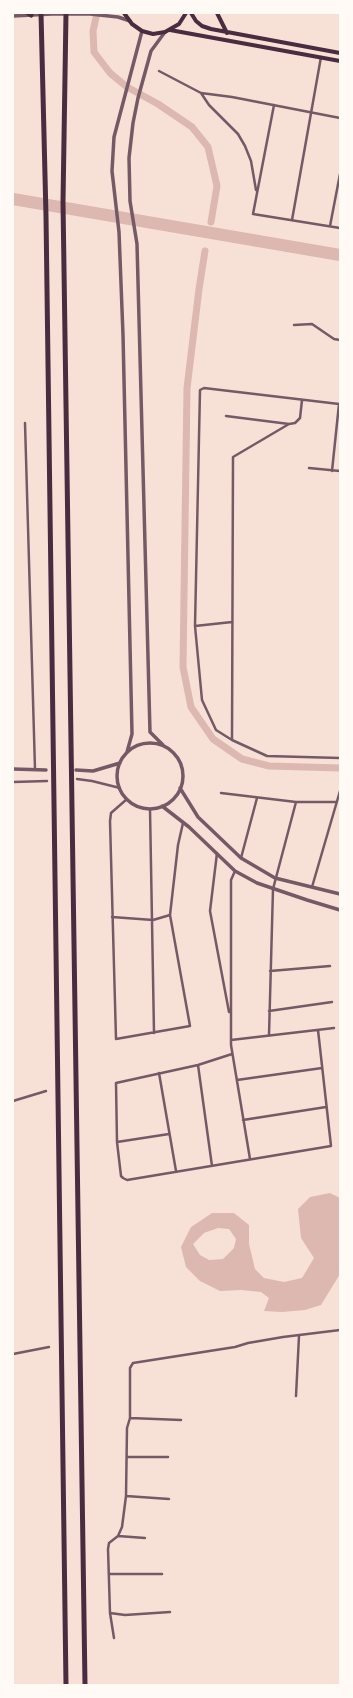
<!DOCTYPE html>
<style>
body{margin:0}
#map{position:relative;width:353px;height:1698px;overflow:hidden;background:#f7e1d7;font-family:Overpass,sans-serif}
canvas{display:block}
.frame{position:absolute;inset:0;border:14px solid #fffaf5;pointer-events:none}
</style>
<div id="map">
<canvas width="353" height="1698"></canvas>
<div class="frame"></div>
</div>
<script>
const context = document.querySelector('canvas').getContext('2d');
context.lineJoin = 'round';
function paint(path, color) {
  context.fillStyle = color;
  context.fill(path, 'evenodd');
}
function shape(rows) {
  const path = new Path2D();
  for (const r of rows) {
    if (r.length === 3) {
      path.moveTo(r[0] + r[2], r[1]);
      path.arc(r[0], r[1], r[2], 0, 2 * Math.PI);
      continue;
    }
    path.moveTo(r[0], r[1]);
    for (let i = 2; i < r.length; i += 2) path.lineTo(r[i], r[i + 1]);
  }
  return path;
}
function trace(path, color, width, dash) {
  context.strokeStyle = color;
  context.lineWidth = width;
  context.lineCap = dash ? 'butt' : 'round';
  context.setLineDash(dash || []);
  context.stroke(path);
}
const water = shape([
 [330,1193,340,1198,340,1274,321,1305,305,1310,282,1312,264,1311,269,1298,261,1292,241,1290,220,1291,200,1281,186,1267,181,1247,191,1227,212,1213,234,1213,249,1225,249,1244,255,1269,264,1278,284,1282,302,1278,314,1258,301,1238,298,1209,310,1197],
 [218,1228,229,1229,236,1239,234,1248,223,1259,209,1260,200,1255,193,1244,204,1233]
]);
const canal = shape([
 [97,13,93,31,94,52,110,73,127,87,158,104,192,127,208,147,217,186,211,222],
 [205,251,199,289,187,388,183,667,191,707,213,739,242,759,269,766,340,768]
]);
const river = shape([
 [13,199,340,255]
]);
const minor = shape([
 [159,71,201,93,232,97,340,118],
 [201,93,209,105,238,134,245,146,251,161,256,190],
 [274,105,253,214,340,228],
 [292,220,321,57],
 [330,226,340,174],
 [294,325,312,324,334,339,340,340],
 [226,416,289,424,295,423,300,418,302,400],
 [25,423,35,769],
 [309,468,340,471],
 [332,471,339,404,204,388,200,390,195,626,202,700,216,730,232,740,267,756,340,758],
 [195,626,232,622],
 [232,740,233,457,289,424],
 [77,779,92,781,120,788],
 [13,782,47,781],
 [221,793,296,802,336,802],
 [127,799,111,813,110,821,116,1039,190,1026,170,915,178,845,183,823],
 [150,809,154,1033],
 [217,853,210,911,229,1012],
 [241,858,257,798],
 [235,871,231,880,231,1045,250,1159],
 [312,887,340,791],
 [112,917,153,920,170,915],
 [270,971,330,966],
 [269,1011,332,1002],
 [269,1035,273,889,296,802],
 [231,1040,334,1028],
 [232,1054,198,1065,116,1083,117,1142,121,1176,123,1178,127,1180,331,1146,318,1030],
 [198,1065,212,1166],
 [159,1073,176,1171],
 [237,1080,322,1068],
 [13,1101,46,1091],
 [243,1120,326,1107],
 [117,1142,169,1134],
 [13,1354,49,1347],
 [296,1396,299,1336],
 [130,1418,181,1420],
 [128,1457,168,1457],
 [126,1496,169,1499],
 [118,1536,145,1538],
 [109,1574,162,1574],
 [110,1613,125,1615,170,1612],
 [114,1638,110,1613,108,1549,109,1543,118,1536,122,1527,126,1496,127,1428,130,1418,130,1368,133,1363,235,1347,248,1343,283,1337,340,1330]
]);
const tertiary = shape([
 [13,16,52,14,90,14,118,17,130,21],
 [150,776,33],
 [163,745,150,732,137,244,130,201,129,158,133,123,138,98,151,51,165,32],
 [127,752,132,734,123,335,119,232,112,171,114,137,142,31],
 [13,769,46,770],
 [76,770,93,771,120,763],
 [180,788,198,817,241,858,275,878,340,894],
 [162,806,189,827,235,871,257,883,307,900,340,910]
]);
const primary = shape([
 [124,13,132,24,142,31,153,34,165,32,179,24,186,13],
 [191,13,196,21,202,26,211,29,340,53],
 [217,13,227,33],
 [170,30,340,61]
]);
const motorway = shape([
 [28,13,31,15],
 [41,13,46,216,66,1685],
 [66,13,63,202,85,1685]
]);
paint(water, '#dcb8b0');
trace(canal, '#dcb8b0', 7);
trace(river, '#dcb8b0', 12);
trace(minor, '#755966', 2.5);
trace(tertiary, '#755966', 3.5);
trace(primary, '#4a2c40', 4);
trace(motorway, '#4a2c40', 5);
</script>
